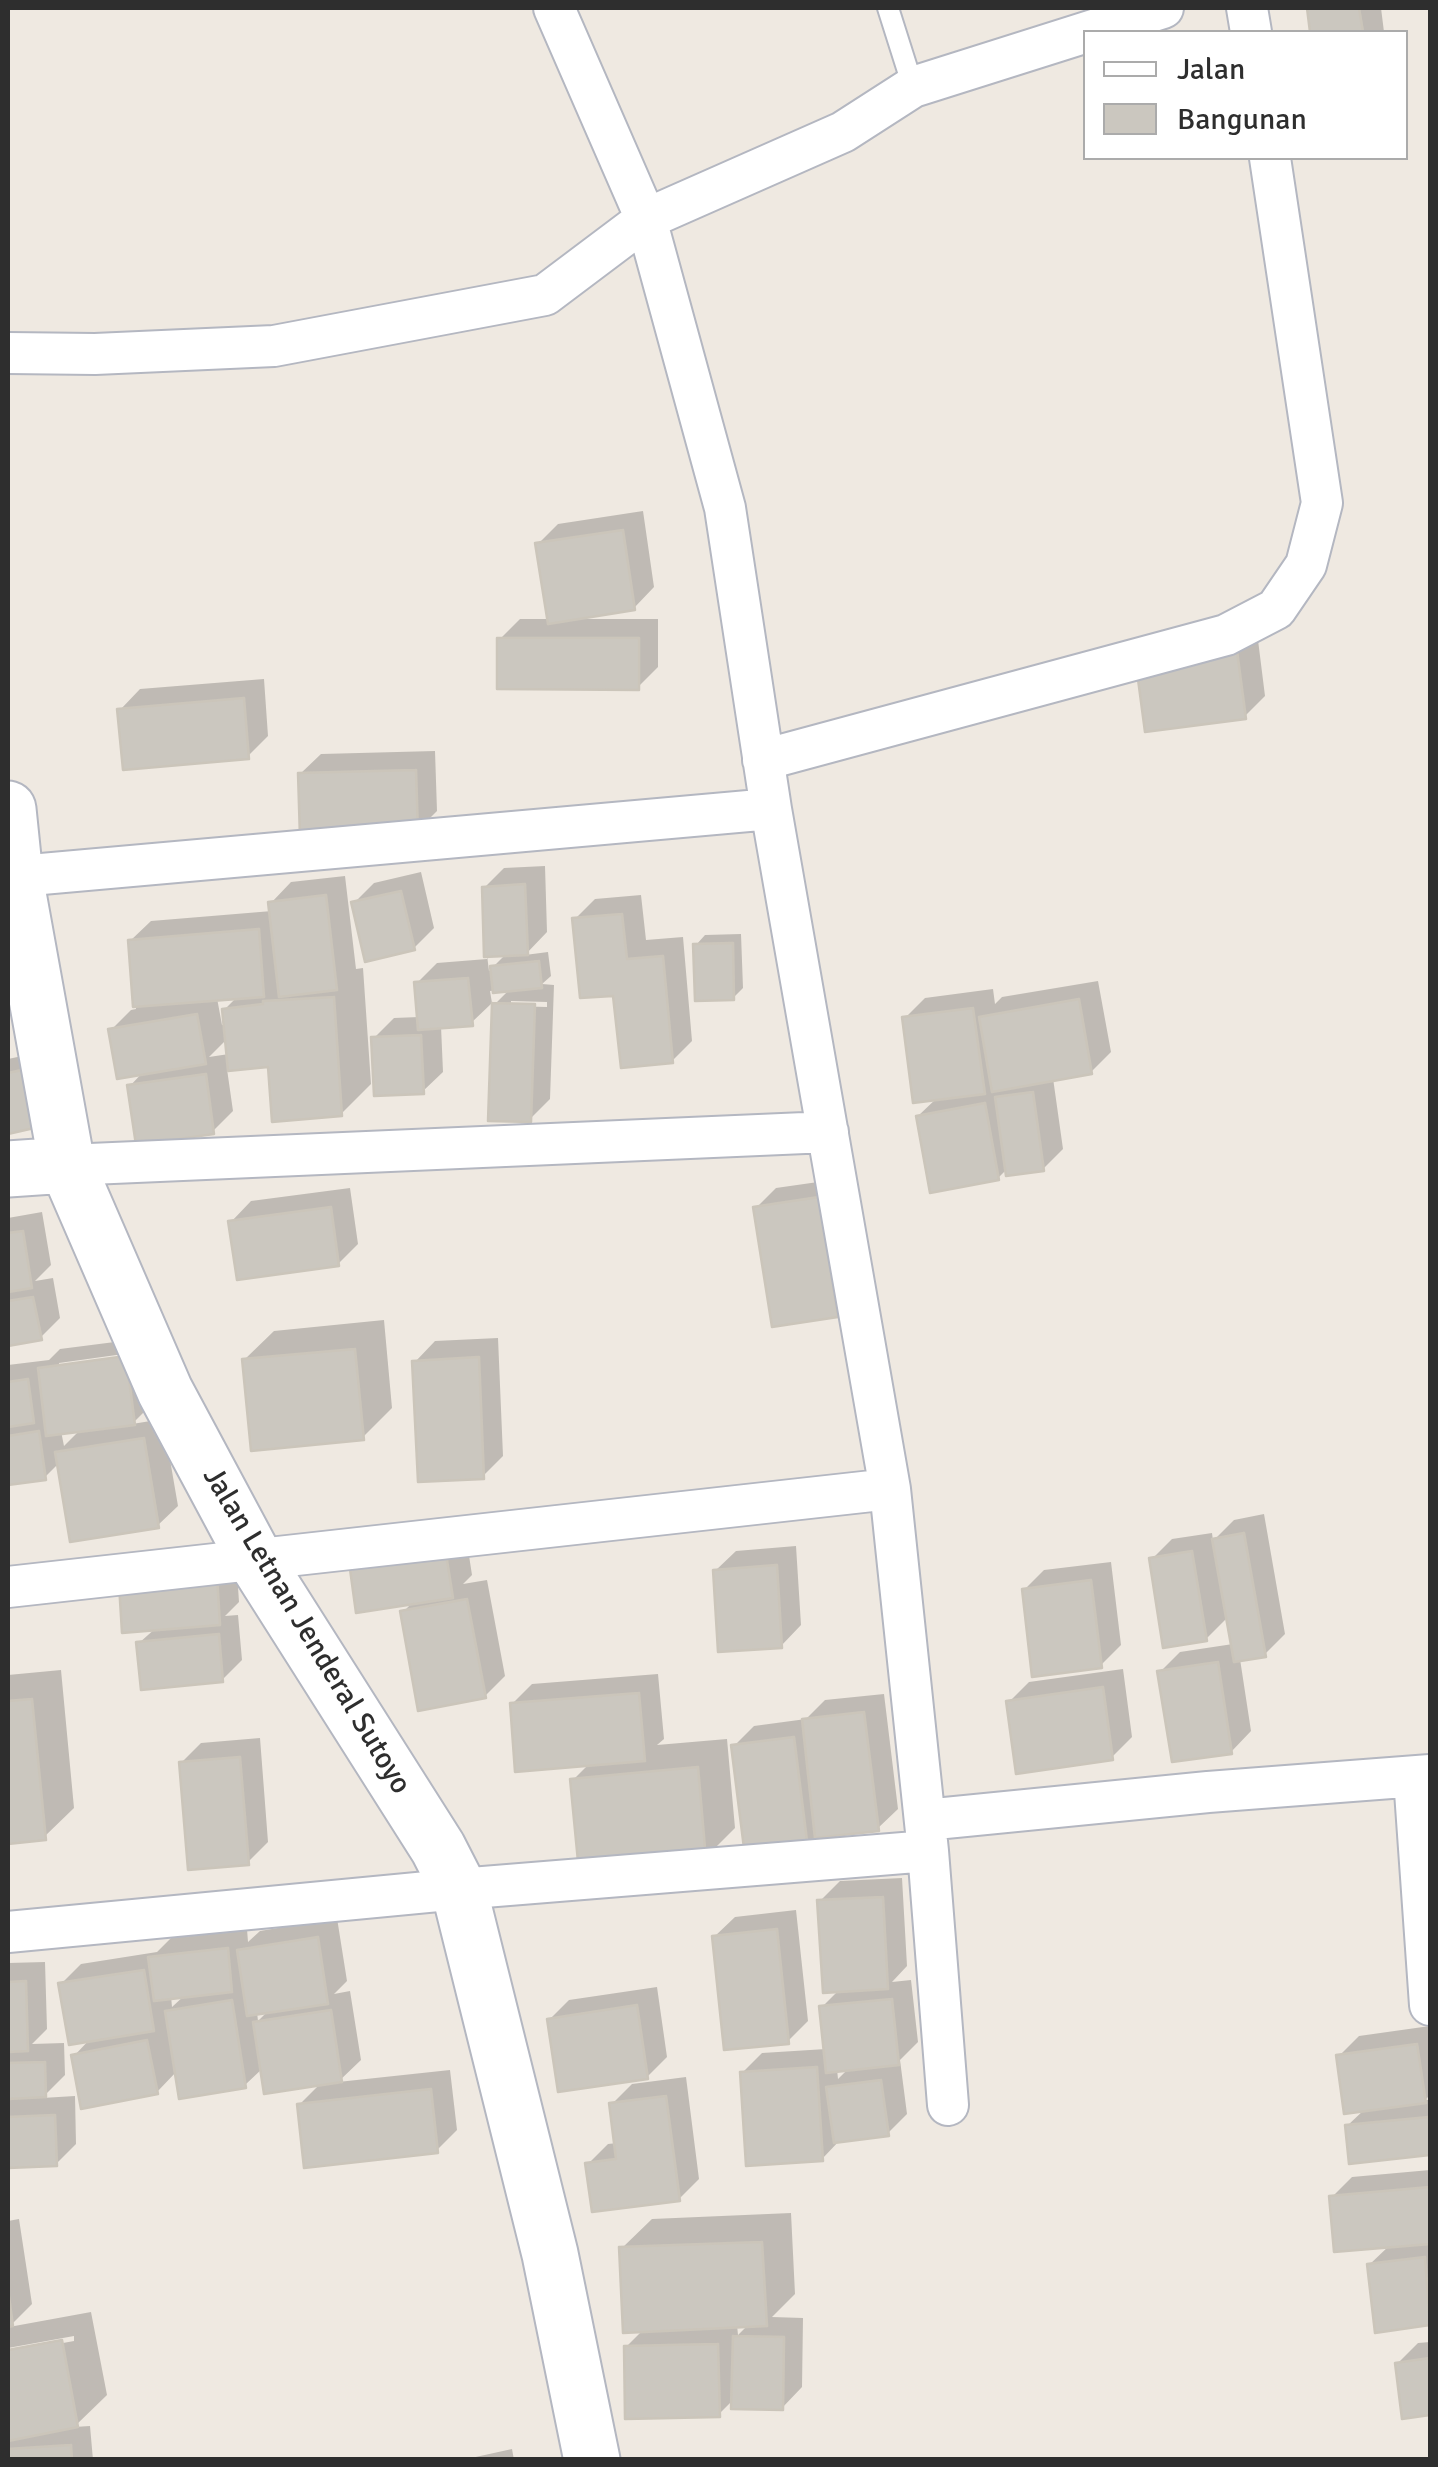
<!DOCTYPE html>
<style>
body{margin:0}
#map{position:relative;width:1438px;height:2467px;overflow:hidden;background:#efe9e1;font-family:Signika,sans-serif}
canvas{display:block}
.frame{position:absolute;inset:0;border:10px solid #2e2e2e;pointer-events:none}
.legend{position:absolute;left:1083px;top:30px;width:325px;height:130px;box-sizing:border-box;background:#fff;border:2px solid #ababab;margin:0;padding:12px 18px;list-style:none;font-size:30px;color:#2e2e2e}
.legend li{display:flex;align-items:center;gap:20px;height:50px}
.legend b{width:50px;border:2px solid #ababab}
</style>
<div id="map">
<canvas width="1438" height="2467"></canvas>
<div class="frame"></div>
<ul class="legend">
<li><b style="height:12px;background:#fff"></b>Jalan</li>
<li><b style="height:28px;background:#cbc7bf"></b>Bangunan</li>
</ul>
</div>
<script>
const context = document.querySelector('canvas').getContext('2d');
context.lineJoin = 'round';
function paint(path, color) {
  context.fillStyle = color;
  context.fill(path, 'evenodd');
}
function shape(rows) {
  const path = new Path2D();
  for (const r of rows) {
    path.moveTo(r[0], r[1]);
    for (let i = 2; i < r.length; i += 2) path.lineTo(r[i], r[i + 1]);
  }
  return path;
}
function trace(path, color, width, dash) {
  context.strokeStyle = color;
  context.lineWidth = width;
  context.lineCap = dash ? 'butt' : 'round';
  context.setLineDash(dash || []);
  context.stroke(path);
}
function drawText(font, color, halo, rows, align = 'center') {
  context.font = font + ' Signika,sans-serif';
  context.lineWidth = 10;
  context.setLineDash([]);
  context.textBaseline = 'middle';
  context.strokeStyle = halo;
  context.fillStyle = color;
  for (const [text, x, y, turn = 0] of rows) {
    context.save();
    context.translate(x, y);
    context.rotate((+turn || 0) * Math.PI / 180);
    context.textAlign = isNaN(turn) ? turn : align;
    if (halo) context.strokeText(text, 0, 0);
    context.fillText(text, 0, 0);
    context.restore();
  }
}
const shadow = shape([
 [1309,8,1381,8,1384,32,1313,32],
 [643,511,654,587,634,608,580,616,580,619,658,619,658,667,638,687,500,639,520,619,550,619,538,544,558,524],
 [1257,632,1265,696,1245,716,1147,729],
 [264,679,268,736,248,756,120,710,140,689],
 [435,751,437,811,417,831,300,774,321,754],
 [545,866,547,932,525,955,548,952,551,976,542,984,554,985,550,1099,530,1119,495,1004,510,989,490,991,492,1003,471,1023,441,1026,443,1072,422,1092,374,1038,394,1018,419,1017,417,983,437,963,487,959,484,888,504,868],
 [506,954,489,971,487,955],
 [511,1001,547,1002,547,1007,511,1006],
 [421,872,434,928,414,948,354,903,374,883],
 [345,876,356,969,363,968,371,1084,341,1114,270,1064,227,1069,233,1111,213,1131,130,1086,143,1072,111,1030,131,1010,136,1009,130,941,151,921,272,911,271,903,291,882],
 [238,996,224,1010,226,1024,222,1025,217,998],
 [227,1039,229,1054,209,1057],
 [641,895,646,940,683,937,692,1041,672,1061,615,993,575,919,595,899],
 [741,934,743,988,733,998,696,945,705,935],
 [1098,981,1111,1052,1091,1072,1053,1078,1063,1149,1043,1169,1007,1169,998,1178,918,1116,938,1097,905,1018,925,998,993,989,995,1004,1002,997],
 [51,1050,42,1124,8,1131,8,1059],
 [839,1179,857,1294,837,1314,756,1208,776,1188],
 [350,1188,358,1244,338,1264,231,1222,251,1201],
 [42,1212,51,1265,35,1281,53,1278,60,1318,40,1338,8,1344,8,1218],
 [384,1320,392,1408,362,1438,244,1360,274,1331],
 [146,1338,154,1402,132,1424,163,1419,178,1506,157,1526,59,1463,45,1477,8,1483,8,1365,49,1360,60,1349],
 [138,1352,139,1357,59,1368,59,1363],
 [81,1429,64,1446,61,1431],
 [498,1338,503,1456,483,1476,415,1362,435,1341],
 [1264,1514,1285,1634,1265,1654,1240,1659,1251,1731,1231,1752,1160,1672,1180,1652,1233,1644,1228,1617,1206,1639,1152,1559,1172,1539,1212,1533,1213,1541,1234,1520],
 [466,1536,472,1575,463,1584,487,1580,505,1676,485,1696,403,1612,414,1601,352,1570],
 [796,1546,801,1625,781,1646,715,1571,736,1551],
 [236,1557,239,1602,225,1616,238,1615,242,1660,222,1680,139,1643],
 [1111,1562,1121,1645,1101,1665,1024,1590,1044,1570],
 [1123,1669,1132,1737,1112,1757,1009,1702,1029,1682],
 [61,1670,74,1808,44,1837,8,1841,8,1675],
 [658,1674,664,1739,657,1745,727,1739,735,1828,705,1858,573,1780,589,1764,512,1704,532,1684],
 [884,1694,898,1809,877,1829,828,1834,808,1855,734,1746,754,1726,806,1719,825,1700],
 [260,1738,268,1842,248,1862,181,1763,201,1743],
 [902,1878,907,1966,892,1982,911,1980,918,2042,900,2060,907,2114,887,2134,841,2139,822,2159,742,2073,762,2053,826,2049,822,2007,840,1989,820,1901,840,1881],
 [849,2068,838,2079,837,2069],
 [796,1910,808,2021,788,2041,714,1937,735,1917],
 [337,1918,347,1981,334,1994,350,1991,361,2060,338,2082,450,2070,457,2130,437,2150,299,2105,321,2083,263,2068,245,2085,177,2071,157,2092,74,2056,91,2038,61,1984,81,1964,157,1952,171,1938,247,1929,248,1942,260,1931],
 [185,1995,172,2007,171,1996],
 [269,2010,258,2021,257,2012],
 [45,1962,47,2029,32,2044,64,2043,65,2075,42,2098,75,2096,76,2144,56,2164,8,2166,8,1963],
 [657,1987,667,2057,647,2077,549,2020,569,2000],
 [1430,2026,1430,2095,1425,2100,1430,2100,1430,2153,1351,2161,1347,2126,1365,2109,1339,2056,1359,2036],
 [686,2077,699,2179,679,2199,588,2164,608,2144,617,2143,612,2104,632,2084],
 [1430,2170,1430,2323,1378,2330,1369,2265,1390,2245,1332,2197,1352,2177],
 [791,2213,795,2294,772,2317,803,2318,802,2387,782,2408,734,2399,719,2414,626,2347,643,2330,622,2248,652,2219],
 [737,2325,748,2325,738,2335],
 [19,2219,32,2304,9,2327,91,2312,107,2395,74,2427,90,2426,93,2460,8,2460,8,2353,74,2341,74,2336,8,2348,8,2221],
 [1430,2342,1430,2413,1404,2416,1398,2363,1418,2343],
 [512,2449,514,2460,462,2460]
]);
const building = shape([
 [1307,8,1359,8,1363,32,1310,32,1307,8],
 [623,530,635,610,548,624,535,543,623,530],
 [497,638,639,638,639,690,497,689,497,638],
 [1237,651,1246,719,1145,732,1136,664,1237,651],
 [244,698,249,759,123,770,117,709,244,698],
 [416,770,418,834,300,838,298,773,416,770],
 [525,884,528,955,484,957,482,887,525,884],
 [401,891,415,950,365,962,351,902,401,891],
 [326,895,337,990,279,997,268,902,326,895],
 [622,914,627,959,663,956,673,1063,621,1068,613,996,580,998,572,918,622,914],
 [259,929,264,997,133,1007,128,940,259,929],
 [733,943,734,1000,695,1001,693,944,733,943],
 [539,961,542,988,493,993,490,966,539,961],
 [468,978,473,1026,418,1030,414,982,468,978],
 [334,997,342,1116,272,1122,268,1067,228,1071,222,1009,263,1004,263,1001,334,997],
 [1079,999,1092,1074,992,1092,979,1017,1079,999],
 [492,1003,535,1004,531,1122,488,1121,492,1003],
 [973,1008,985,1094,913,1103,902,1017,973,1008],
 [197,1014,206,1064,117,1079,108,1029,197,1014],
 [421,1035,424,1094,374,1096,371,1037,421,1035],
 [31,1068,43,1126,8,1134,8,1073,31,1068],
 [206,1074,214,1134,136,1145,127,1085,206,1074],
 [1033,1092,1044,1171,1006,1176,995,1097,1033,1092],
 [985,1103,999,1180,930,1193,916,1116,985,1103],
 [819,1197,838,1317,772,1327,753,1207,819,1197],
 [331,1207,339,1266,237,1280,228,1221,331,1207],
 [23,1231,32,1288,8,1292,8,1233,23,1231],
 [33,1297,42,1340,8,1346,8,1301,33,1297],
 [355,1349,364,1440,251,1451,242,1359,355,1349],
 [126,1356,135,1425,46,1436,38,1368,126,1356],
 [479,1357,484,1479,418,1482,412,1361,479,1357],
 [28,1379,34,1423,8,1427,8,1382,28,1379],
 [39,1431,46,1480,8,1485,8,1436,39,1431],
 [144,1438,159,1528,70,1542,55,1452,144,1438],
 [1244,1533,1266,1657,1234,1662,1212,1539,1244,1533],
 [1192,1551,1207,1641,1163,1648,1149,1558,1192,1551],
 [446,1554,453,1598,356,1613,350,1569,446,1554],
 [777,1565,782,1648,718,1652,713,1570,777,1565],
 [217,1576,220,1625,122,1633,119,1584,217,1576],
 [1091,1580,1102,1668,1032,1677,1022,1589,1091,1580],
 [467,1599,486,1698,418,1711,400,1611,467,1599],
 [219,1634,223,1682,141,1690,136,1642,219,1634],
 [1218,1662,1232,1754,1172,1762,1157,1671,1218,1662],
 [1103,1687,1113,1760,1016,1774,1006,1701,1103,1687],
 [639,1693,645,1761,515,1772,510,1703,639,1693],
 [32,1699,46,1840,8,1844,8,1701,32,1699],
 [864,1712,879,1831,815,1838,802,1719,864,1712],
 [794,1737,809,1857,746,1864,731,1745,794,1737],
 [240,1757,249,1865,188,1870,179,1762,240,1757],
 [698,1767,706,1860,579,1872,570,1779,698,1767],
 [883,1897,888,1989,823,1993,817,1900,883,1897],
 [777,1929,789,2044,724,2050,712,1936,777,1929],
 [318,1937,328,2004,247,2016,237,1950,318,1937],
 [228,1948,232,1992,154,2001,148,1957,228,1948],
 [144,1970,154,2031,69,2045,58,1983,144,1970],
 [26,1981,28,2051,8,2052,8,1982,26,1981],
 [892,1999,899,2065,826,2073,819,2006,892,1999],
 [232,2000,246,2088,179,2099,165,2011,232,2000],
 [637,2005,648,2079,558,2092,547,2019,637,2005],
 [331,2010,342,2082,264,2094,253,2022,331,2010],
 [147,2040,158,2094,81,2109,71,2055,147,2040],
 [1417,2044,1426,2103,1344,2114,1336,2055,1417,2044],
 [45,2062,46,2097,8,2099,8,2063,45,2062],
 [817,2067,823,2161,746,2166,740,2072,817,2067],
 [881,2080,889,2136,834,2143,826,2087,881,2080],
 [431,2089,438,2153,304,2168,297,2104,431,2089],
 [666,2096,680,2201,592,2212,585,2163,616,2159,609,2103,666,2096],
 [55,2115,57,2166,8,2168,8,2117,55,2115],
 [1429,2117,1430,2155,1349,2164,1345,2125,1429,2117],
 [1430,2187,1430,2244,1334,2252,1329,2196,1430,2187],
 [762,2242,767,2326,623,2333,619,2247,762,2242],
 [1425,2257,1430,2325,1375,2333,1367,2264,1425,2257],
 [8,2290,13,2326,8,2327,8,2290],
 [733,2336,784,2337,783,2410,731,2409,733,2336],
 [62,2340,78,2427,8,2441,8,2350,62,2340],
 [718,2344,720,2417,625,2419,624,2346,718,2344],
 [1430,2358,1430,2415,1402,2419,1395,2363,1430,2358],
 [71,2445,72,2460,8,2460,8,2449,71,2445]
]);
const lane = shape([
 [888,8,913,87]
]);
const street = shape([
 [1247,8,1251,32],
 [8,353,95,354,274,346,545,295,646,219,843,132,913,87,1163,8],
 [763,760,1226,635,1276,609,1306,565,1322,503,1270,158],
 [8,877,771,809],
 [67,1165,828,1132],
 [8,1587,890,1489],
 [1414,1777,1430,2005],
 [925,1820,1208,1792,1430,1775],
 [928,1851,948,2105],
 [8,1932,459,1889,928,1851,890,1489,771,809,725,508,646,219,554,8]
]);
const secondary = shape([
 [8,809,15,877,67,1165,165,1391,256,1561,438,1848,459,1889,550,2254,592,2460],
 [8,1169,67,1165]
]);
const streetNames = [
 ["Jalan Letnan Jenderal Sutoyo",306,1631,59]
];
paint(shadow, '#0003');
paint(building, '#cbc7bf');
trace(building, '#cbc5ba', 2.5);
trace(lane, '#b4b7c1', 24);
trace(street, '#b4b7c1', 44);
trace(secondary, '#b4b7c1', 59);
trace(lane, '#fff', 20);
trace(street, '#fff', 40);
trace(secondary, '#fff', 55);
drawText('30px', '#2e2e2e', '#fff', streetNames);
</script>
